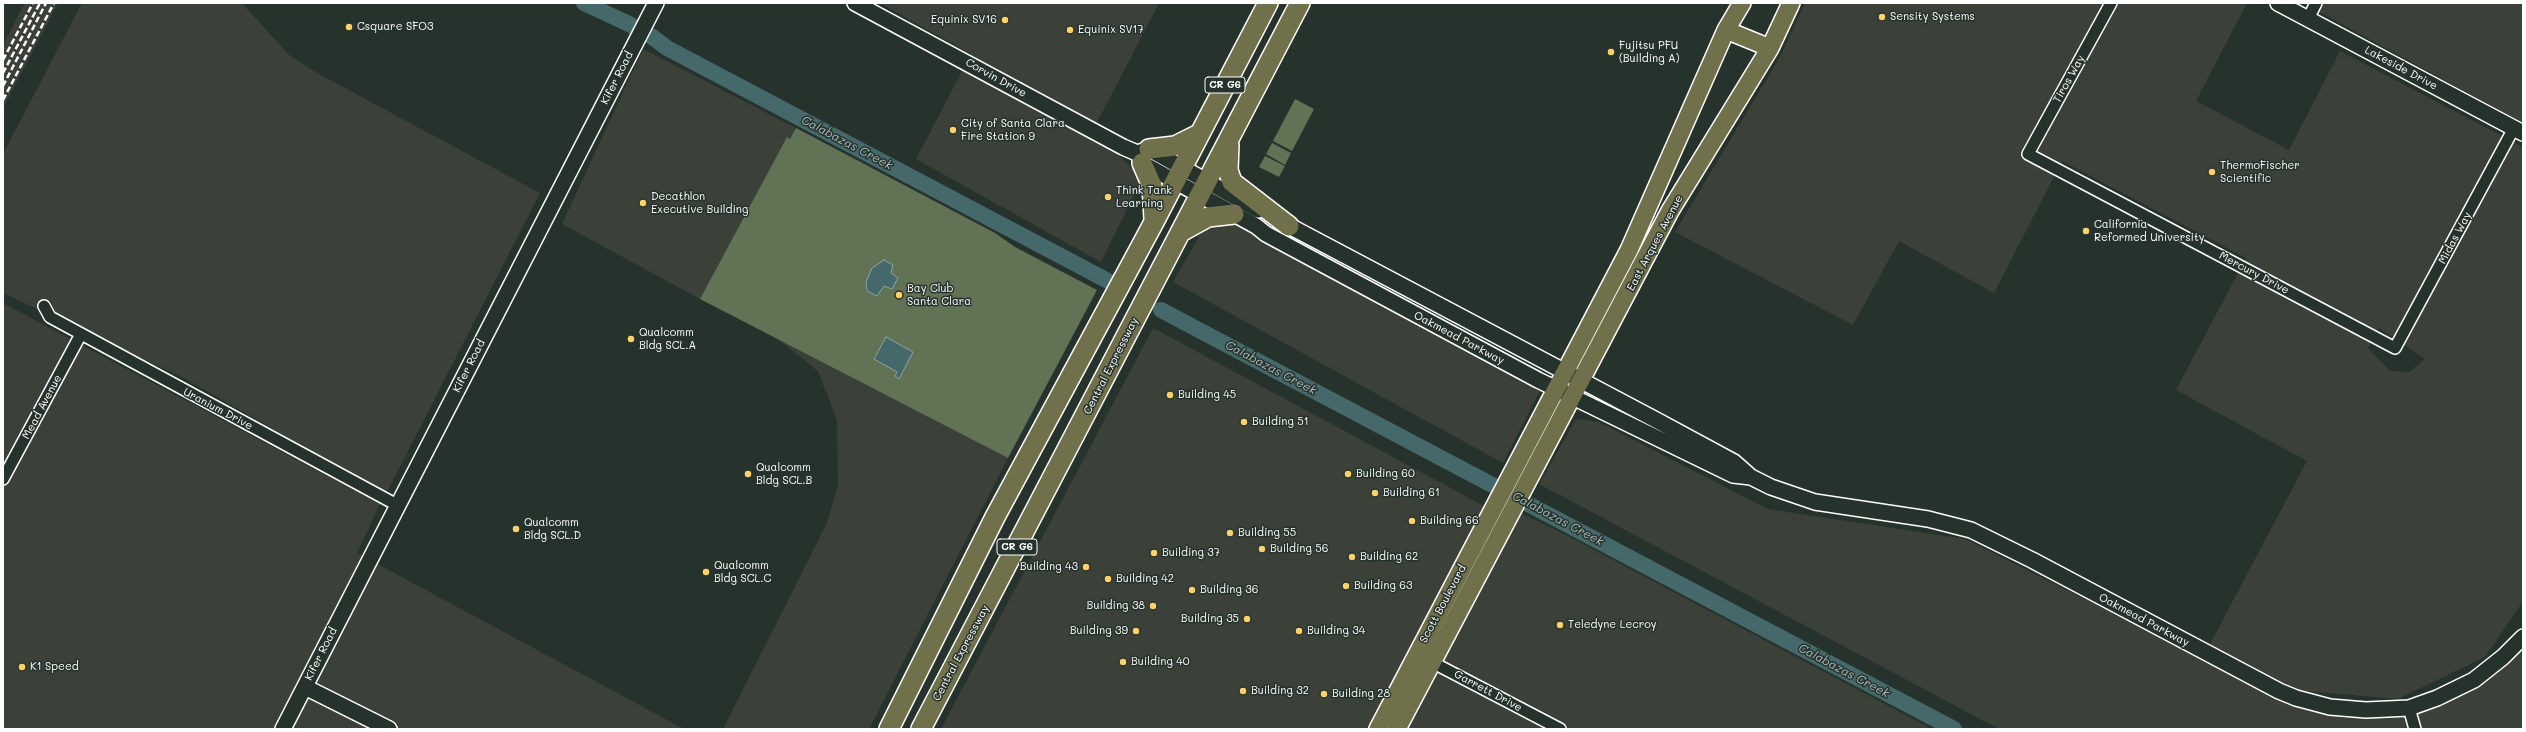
<!DOCTYPE html>
<style>
body{margin:0}
#map{position:relative;width:2526px;height:732px;overflow:hidden;background:#26332d;font-family:Mali,sans-serif}
canvas{display:block}
.frame{position:absolute;inset:0;border:4px solid #fff;pointer-events:none}
</style>
<div id="map">
<canvas width="2526" height="732"></canvas>
<div class="frame"></div>
</div>
<script>
const context = document.querySelector('canvas').getContext('2d');
context.lineJoin = 'round';
function paint(path, color) {
  context.fillStyle = color;
  context.fill(path, 'evenodd');
}
function shape(rows) {
  const path = new Path2D();
  for (const r of rows) {
    path.moveTo(r[0], r[1]);
    for (let i = 2; i < r.length; i += 2) path.lineTo(r[i], r[i + 1]);
  }
  return path;
}
function trace(path, color, width, dash) {
  context.strokeStyle = color;
  context.lineWidth = width;
  context.lineCap = dash ? 'butt' : 'round';
  context.setLineDash(dash || []);
  context.stroke(path);
}
function drawText(font, color, halo, rows, align = 'center') {
  context.font = font + ' Mali,sans-serif';
  context.lineWidth = 3;
  context.setLineDash([]);
  context.textBaseline = 'middle';
  context.strokeStyle = halo;
  context.fillStyle = color;
  for (const [text, x, y, turn = 0] of rows) {
    context.save();
    context.translate(x, y);
    context.rotate((+turn || 0) * Math.PI / 180);
    context.textAlign = isNaN(turn) ? turn : align;
    if (halo) context.strokeText(text, 0, 0);
    context.fillText(text, 0, 0);
    context.restore();
  }
}
const built = shape([
 [25,3,58,3,3,108,3,45],
 [82,3,242,3,289,55,317,73,540,193,386,494,184,378,3,293,3,154],
 [880,3,1159,3,1089,138,1118,154,1142,179,1101,262,916,159,971,54],
 [1805,3,2247,3,2196,101,2289,150,2340,51,2523,147,2523,601,2485,657,2398,699,2295,690,2209,646,2307,461,2176,390,2246,258,2062,161,1994,293,1899,241,1853,325,1675,232,1780,57],
 [2379,328,2425,359,2410,372,2390,371,2368,348],
 [2303,3,2523,3,2523,123],
 [643,49,796,128,790,139,787,138,700,299,562,224],
 [1213,212,1541,389,1503,463,1173,282],
 [3,303,380,504,357,553,684,729,3,729],
 [1153,328,1484,506,1367,729,941,729],
 [773,335,1008,458,869,729,723,729,826,525,838,486,837,420,818,371],
 [1576,419,1599,422,1768,509,1965,539,2306,710,2414,713,2484,682,2523,636,2523,729,1999,729,1539,484],
 [1519,512,1568,536,1932,729,1406,729]
]);
const green = shape([
 [1295,99,1314,109,1292,151,1273,141],
 [796,128,995,233,1015,247,1097,290,1008,458,700,299,787,137,790,139],
 [1272,143,1291,153,1285,165,1266,154],
 [1265,156,1285,166,1279,177,1259,167]
]);
const water = shape([
 [884,260,893,265,891,273,898,278,892,289,884,286,877,296,867,291,866,282,872,268,884,260],
 [886,337,913,352,899,379,895,376,897,372,874,359,886,337]
]);
const river = shape([
 [584,3,629,24,651,36,667,48,1110,282],
 [1161,310,1954,729]
]);
const street = shape([
 [2111,3,2028,154,2395,348,2514,128],
 [2308,19,2316,3],
 [44,306,50,317,397,505],
 [3,479,81,334],
 [1426,659,1560,729],
 [2409,708,2415,729]
]);
const secondary = shape([
 [855,3,1123,147,1137,153,1149,149,1258,210],
 [2278,3,2523,133],
 [1140,159,1142,163,1256,226,1266,234,1538,380,1733,475,1751,477],
 [1280,221,1656,420,1734,462,1751,477,1771,487,1815,502,1928,519,1971,530,2032,560,2279,691,2296,698,2330,707,2366,710,2409,708,2437,698,2474,680,2503,657,2523,637],
 [305,687,389,729],
 [283,729,656,3]
]);
const primary = shape([
 [1726,30,1770,48],
 [1378,729,1629,250,1726,30,1742,3],
 [1397,729,1670,211,1770,48,1791,3]
]);
const highway = shape([
 [1229,145,1228,170,1232,182,1289,226],
 [1149,149,1175,146,1199,134],
 [1142,163,1152,186,1154,219],
 [1181,232,1208,217,1234,214],
 [889,729,995,517,1154,222,1268,3],
 [921,729,1300,3]
]);
const rail = shape([
 [3,60,33,3],
 [3,73,40,3],
 [3,86,46,3],
 [3,100,54,3]
]);
const markers = [
 [1882,17,4,"#ffd166"],
 [1005,20,4,"#ffd166"],
 [349,27,4,"#ffd166"],
 [1070,30,4,"#ffd166"],
 [1611,52,4,"#ffd166"],
 [953,130,4,"#ffd166"],
 [2212,172,4,"#ffd166"],
 [1108,197,4,"#ffd166"],
 [643,203,4,"#ffd166"],
 [2086,231,4,"#ffd166"],
 [899,295,4,"#ffd166"],
 [631,339,4,"#ffd166"],
 [1170,395,4,"#ffd166"],
 [1244,422,4,"#ffd166"],
 [748,474,4,"#ffd166"],
 [1348,474,4,"#ffd166"],
 [1375,493,4,"#ffd166"],
 [1412,521,4,"#ffd166"],
 [516,529,4,"#ffd166"],
 [1230,533,4,"#ffd166"],
 [1262,549,4,"#ffd166"],
 [1154,553,4,"#ffd166"],
 [1352,557,4,"#ffd166"],
 [1086,567,4,"#ffd166"],
 [706,572,4,"#ffd166"],
 [1108,579,4,"#ffd166"],
 [1346,586,4,"#ffd166"],
 [1192,590,4,"#ffd166"],
 [1153,606,4,"#ffd166"],
 [1247,619,4,"#ffd166"],
 [1560,625,4,"#ffd166"],
 [1136,631,4,"#ffd166"],
 [1299,631,4,"#ffd166"],
 [1123,662,4,"#ffd166"],
 [22,667,4,"#ffd166"],
 [1243,691,4,"#ffd166"],
 [1324,694,4,"#ffd166"]
];
const shields = [
 [1225,85,40],
 [1017,547,40]
];
const shieldNames = [
 ["CR G6",1225,85],
 ["CR G6",1017,547]
];
const poiNames = [
 ["Sensity Systems",1890,17],
 ["Equinix SV16",997,20,"right"],
 ["Csquare SFO3",357,27],
 ["Equinix SV17",1078,30],
 ["Fujitsu PFU",1619,46],
 ["(Building A)",1619,59],
 ["City of Santa Clara",961,124],
 ["Fire Station 9",961,137],
 ["ThermoFischer",2220,166],
 ["Scientific",2220,179],
 ["Think Tank",1116,191],
 ["Learning",1116,204],
 ["Decathlon",651,197],
 ["Executive Building",651,210],
 ["California",2094,225],
 ["Reformed University",2094,238],
 ["Bay Club",907,289],
 ["Santa Clara",907,302],
 ["Qualcomm",639,333],
 ["Bldg SCL.A",639,346],
 ["Building 45",1178,395],
 ["Building 51",1252,422],
 ["Qualcomm",756,468],
 ["Bldg SCL.B",756,481],
 ["Building 60",1356,474],
 ["Building 61",1383,493],
 ["Building 66",1420,521],
 ["Qualcomm",524,523],
 ["Bldg SCL.D",524,536],
 ["Building 55",1238,533],
 ["Building 56",1270,549],
 ["Building 37",1162,553],
 ["Building 62",1360,557],
 ["Qualcomm",714,566],
 ["Bldg SCL.C",714,579],
 ["Building 43",1078,567,"right"],
 ["Building 42",1116,579],
 ["Building 63",1354,586],
 ["Building 36",1200,590],
 ["Building 38",1145,606,"right"],
 ["Building 35",1239,619,"right"],
 ["Teledyne Lecroy",1568,625],
 ["Building 39",1128,631,"right"],
 ["Building 34",1307,631],
 ["Building 40",1131,662],
 ["K1 Speed",30,667],
 ["Building 32",1251,691],
 ["Building 28",1332,694]
];
const streetNames = [
 ["Lakeside Drive",2401,68,28],
 ["Kifer Road",617,78,-63],
 ["Corvin Drive",996,78,29],
 ["Tiros Way",2069,79,-61],
 ["Midas Way",2455,238,-62],
 ["East Arques Avenue",1655,243,-62],
 ["Mercury Drive",2254,273,28],
 ["Oakmead Parkway",1459,338,28],
 ["Kifer Road",469,366,-63],
 ["Central Expressway",1111,366,-63],
 ["Mead Avenue",42,407,-62],
 ["Uranium Drive",218,409,28],
 ["Scott Boulevard",1443,604,-62],
 ["Oakmead Parkway",2144,620,28],
 ["Central Expressway",961,653,-62],
 ["Kifer Road",321,654,-63],
 ["Garrett Drive",1488,691,28]
];
const waterNames = [
 ["Calabazas Creek",847,143,28],
 ["Calabazas Creek",1271,368,28],
 ["Calabazas Creek",1558,519,28],
 ["Calabazas Creek",1844,671,28]
];
paint(built, '#3b4039');
paint(green, '#617255');
paint(water, '#45686b');
trace(water, '#8fa4a6', 1);
trace(river, '#45686b', 16);
trace(street, '#fff', 14);
trace(secondary, '#fff', 18);
trace(primary, '#fff', 20);
trace(highway, '#fff', 22);
trace(street, '#26332d', 11);
trace(secondary, '#26332d', 15);
trace(primary, '#70704a', 17);
trace(highway, '#70704a', 19);
trace(rail, '#fff', 2.5, [6, 3]);
for (const [x, y, r, color] of markers) {
  const dot = new Path2D();
  dot.arc(x, y, r, 0, 2 * Math.PI);
  context.fillStyle = color;
  context.fill(dot);
  trace(dot, '#26332d', 1.5);
}
for (const [x, y, w] of shields) {
  const box = new Path2D();
  box.roundRect(x - w / 2, y - 8, w, 16, 3);
  context.fillStyle = '#26332d';
  context.fill(box);
  trace(box, '#fff', 1);
}
drawText('bold 10px', '#fff', null, shieldNames);
drawText('11px', '#fff', '#26332d', poiNames, 'left');
drawText('11px', '#fff', '#26332d', streetNames);
drawText('italic 12px', '#abbbbc', '#26332d', waterNames);
</script>
